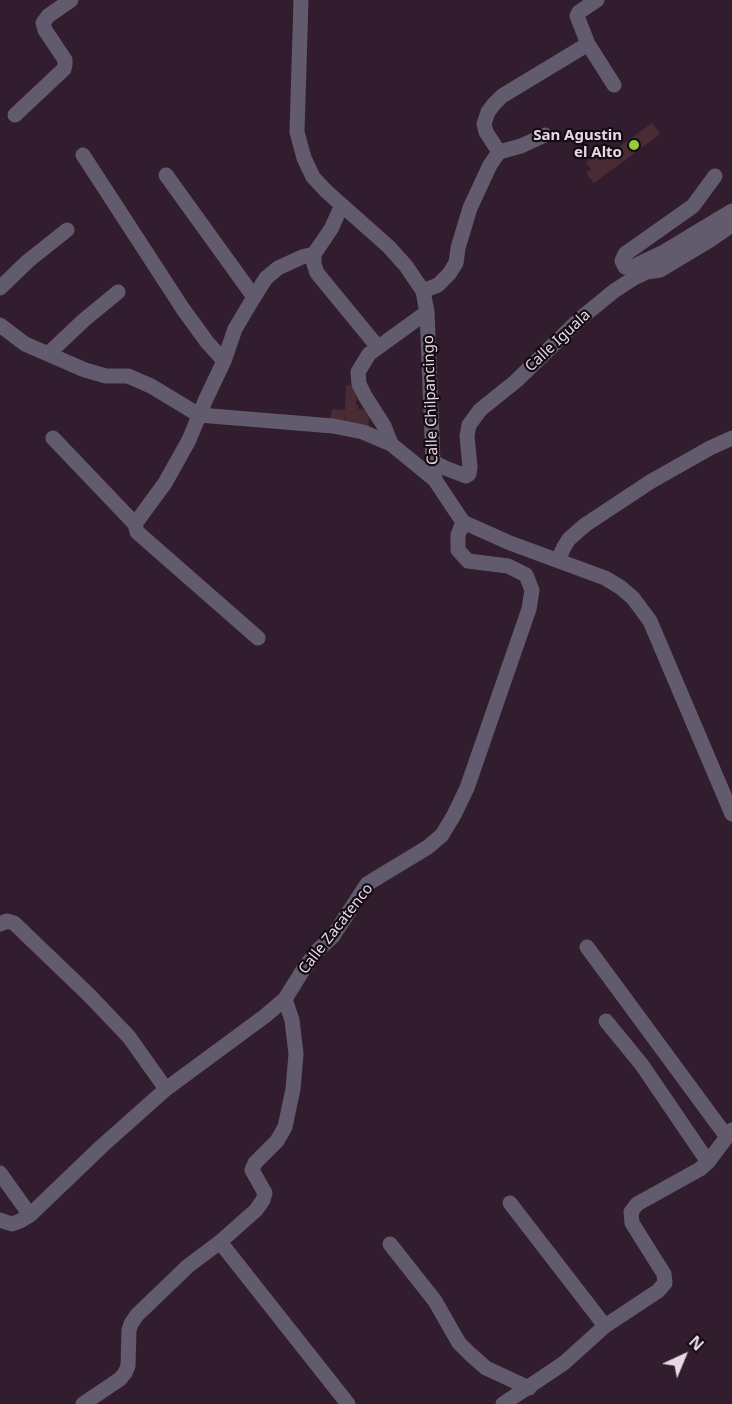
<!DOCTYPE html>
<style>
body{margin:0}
#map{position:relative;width:732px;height:1404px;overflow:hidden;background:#321d2f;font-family:"Noto Sans",sans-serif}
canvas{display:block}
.north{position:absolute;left:654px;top:1326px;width:60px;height:60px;-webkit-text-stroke:4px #140b13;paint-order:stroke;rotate:44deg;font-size:16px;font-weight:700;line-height:24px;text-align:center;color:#e7d8e4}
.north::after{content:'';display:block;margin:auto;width:21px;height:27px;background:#e7d8e4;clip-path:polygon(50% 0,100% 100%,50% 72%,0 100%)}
</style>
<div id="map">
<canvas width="732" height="1404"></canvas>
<div class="north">N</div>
</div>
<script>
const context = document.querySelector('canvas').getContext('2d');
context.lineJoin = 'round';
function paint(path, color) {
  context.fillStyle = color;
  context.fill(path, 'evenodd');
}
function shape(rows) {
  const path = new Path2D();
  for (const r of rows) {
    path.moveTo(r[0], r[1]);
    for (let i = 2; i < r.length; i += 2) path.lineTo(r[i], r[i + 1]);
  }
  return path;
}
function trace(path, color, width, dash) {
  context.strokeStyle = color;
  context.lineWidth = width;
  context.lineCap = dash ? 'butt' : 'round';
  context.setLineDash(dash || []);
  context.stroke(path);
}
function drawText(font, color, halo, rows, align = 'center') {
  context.font = font + ' "Noto Sans",sans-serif';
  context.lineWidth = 4.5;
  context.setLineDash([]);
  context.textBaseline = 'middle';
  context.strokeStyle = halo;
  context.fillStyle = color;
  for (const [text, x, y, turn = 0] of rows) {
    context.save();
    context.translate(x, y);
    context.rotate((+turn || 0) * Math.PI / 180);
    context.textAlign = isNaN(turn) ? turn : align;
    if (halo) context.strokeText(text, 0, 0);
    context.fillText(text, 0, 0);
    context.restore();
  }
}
const building = shape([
 [652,123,660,134,594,183,586,173,591,169,586,162,595,155,600,161],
 [346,385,357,386,356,405,358,406,358,409,370,410,368,430,344,426,345,414,343,425,329,423,332,409,345,410]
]);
const minor = shape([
 [301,0,297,132,304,158,313,177,326,191,389,247,406,266,423,291,427,312,433,462,435,480,463,522,510,543,605,578,620,587,633,598,650,621,732,814],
 [597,0,579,12,577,16,588,44,614,85],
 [15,115,64,69,65,64,65,60,45,30,43,23,48,16,71,0],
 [499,152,521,146,545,135],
 [83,155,183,309,207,342,224,361],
 [166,175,254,297],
 [715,176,693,206,625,254,622,261,625,267,632,267,664,252,732,211],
 [314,254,314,264,317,273,377,346],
 [0,288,28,261,67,230],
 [423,291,438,285,449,274,456,263,458,248,470,208,490,165,499,152,486,132,484,124,488,112,494,104,502,96,588,44],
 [427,312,369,354,358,372,359,384,365,396,384,426,391,444,435,480],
 [0,325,25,344,85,370,106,376,128,376,151,386,199,415,333,426,363,432,391,444],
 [48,354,84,320,118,292],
 [53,438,135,524],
 [433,462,445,468,466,476,469,474,470,467,467,436,469,425,480,410,516,381,581,318,614,291,634,278,647,272,660,270,710,240,732,225],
 [558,560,564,547,569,539,585,525,650,482,710,448,732,438],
 [258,638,137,532,135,524,165,483,189,440,205,401,224,361,235,329,254,297,266,278,278,268,302,257,314,254,331,229,342,205],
 [0,924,7,921,14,923,90,996,129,1037,166,1089],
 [587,947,727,1137],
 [606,1021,642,1065,708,1162],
 [0,1173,30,1215],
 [510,1203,605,1326],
 [0,1220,12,1224,20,1221,30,1215,102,1146,166,1089,265,1016,285,999,303,970,317,951,333,936,367,884,428,847,442,835,454,815,467,788,529,609,532,590,526,575,508,566,468,561,458,550,458,535,463,522],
 [220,1242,348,1404],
 [390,1244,435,1301,459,1343,470,1354,486,1368,529,1388],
 [83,1404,120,1379,125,1373,128,1366,129,1330,131,1324,137,1315,188,1266,220,1242,256,1210,263,1200,265,1193,252,1170,255,1163,277,1141,285,1127,293,1089,296,1054,292,1020,285,999],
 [503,1404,564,1363,605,1326,658,1291,665,1283,664,1274,632,1223,631,1212,637,1204,700,1169,708,1162,732,1130]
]);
const markers = [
 [634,145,6,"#96cc39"]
];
const poiNames = [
 ["San Agustin",622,136],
 ["el Alto",622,153]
];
const streetNames = [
 ["Calle Iguala",558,341,-43],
 ["Calle Chilpancingo",431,400,-92],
 ["Calle Zacatenco",336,929,-52]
];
paint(building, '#492c33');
trace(minor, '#615b6d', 15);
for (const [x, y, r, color] of markers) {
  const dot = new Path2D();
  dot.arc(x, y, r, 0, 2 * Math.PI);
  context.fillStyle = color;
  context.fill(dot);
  trace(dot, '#140b13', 2);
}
drawText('bold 15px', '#e7d8e4', '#140b13', poiNames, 'right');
drawText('15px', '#e7d8e4', '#140b13', streetNames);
</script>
